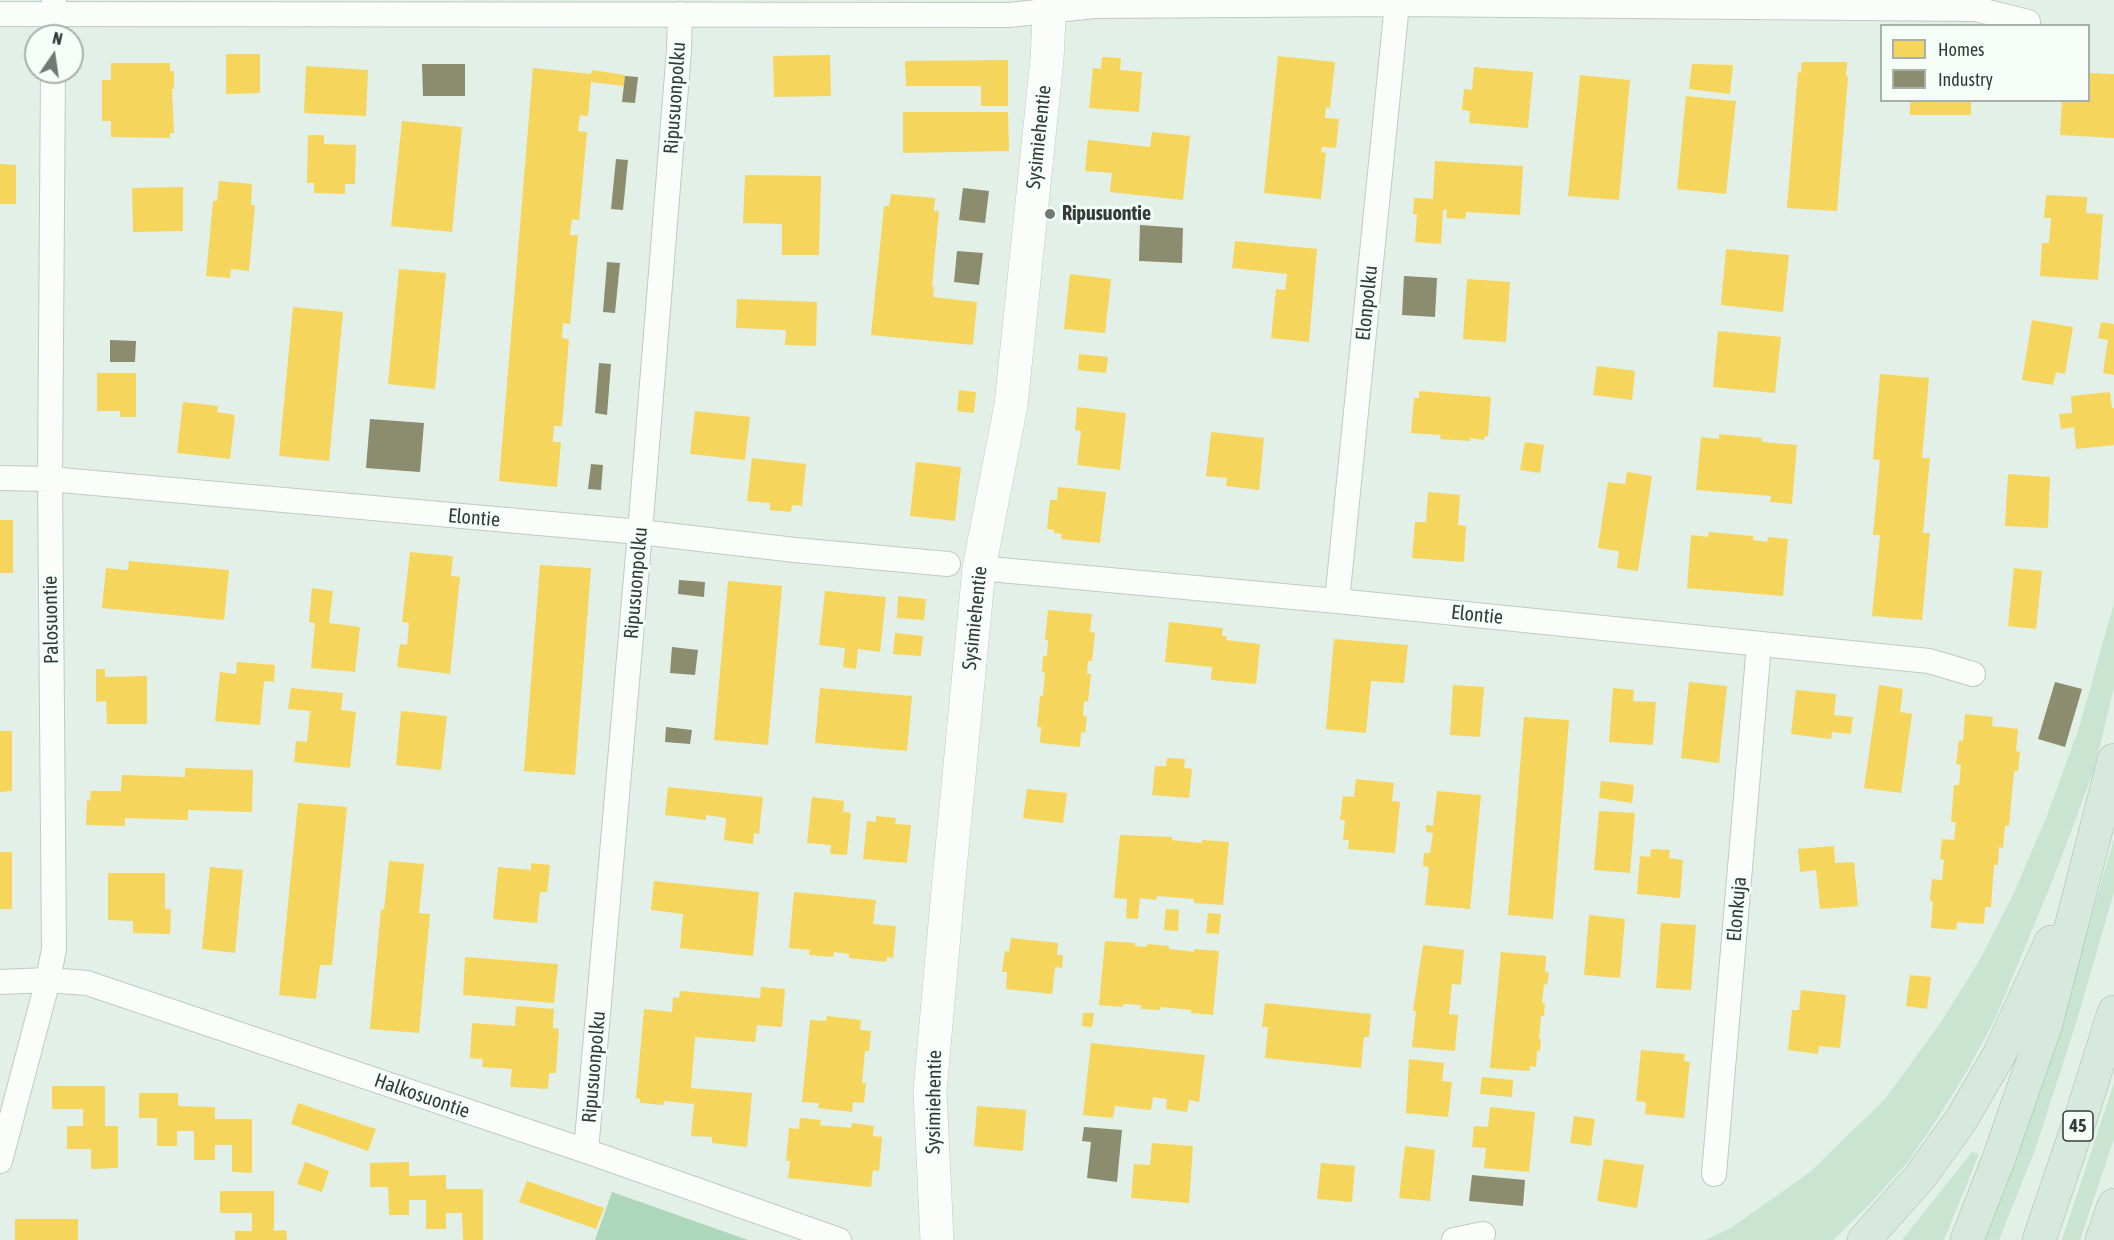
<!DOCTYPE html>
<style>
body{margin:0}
#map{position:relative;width:2114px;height:1240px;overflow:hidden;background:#e3f0e7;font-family:"Asap Condensed",sans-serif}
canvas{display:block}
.legend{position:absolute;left:1880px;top:24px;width:210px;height:78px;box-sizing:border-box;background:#f5fef7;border:2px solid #a7b0a9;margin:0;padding:8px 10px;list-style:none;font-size:18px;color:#323b35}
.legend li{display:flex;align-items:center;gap:12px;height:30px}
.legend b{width:30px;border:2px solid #a7b0a9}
.north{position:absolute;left:24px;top:24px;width:60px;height:60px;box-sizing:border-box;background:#f5fef7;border:2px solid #a7b0a9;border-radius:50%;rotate:13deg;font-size:16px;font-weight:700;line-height:24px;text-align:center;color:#323b35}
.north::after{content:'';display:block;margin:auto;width:21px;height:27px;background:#707a73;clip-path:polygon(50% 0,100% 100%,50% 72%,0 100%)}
</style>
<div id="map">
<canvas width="2114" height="1240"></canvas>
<ul class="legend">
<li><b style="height:16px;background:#f6d55c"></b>Homes</li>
<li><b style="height:16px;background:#8c8c6e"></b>Industry</li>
</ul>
<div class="north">N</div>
</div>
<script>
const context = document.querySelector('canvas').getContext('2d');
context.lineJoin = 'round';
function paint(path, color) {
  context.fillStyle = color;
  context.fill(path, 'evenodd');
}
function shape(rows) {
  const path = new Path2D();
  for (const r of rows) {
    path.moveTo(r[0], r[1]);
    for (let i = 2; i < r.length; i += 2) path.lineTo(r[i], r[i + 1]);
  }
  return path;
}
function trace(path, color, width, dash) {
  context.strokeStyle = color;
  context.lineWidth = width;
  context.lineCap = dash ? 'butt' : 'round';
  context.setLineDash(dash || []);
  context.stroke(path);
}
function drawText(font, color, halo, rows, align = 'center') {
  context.font = font + ' "Asap Condensed",sans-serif';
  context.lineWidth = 6;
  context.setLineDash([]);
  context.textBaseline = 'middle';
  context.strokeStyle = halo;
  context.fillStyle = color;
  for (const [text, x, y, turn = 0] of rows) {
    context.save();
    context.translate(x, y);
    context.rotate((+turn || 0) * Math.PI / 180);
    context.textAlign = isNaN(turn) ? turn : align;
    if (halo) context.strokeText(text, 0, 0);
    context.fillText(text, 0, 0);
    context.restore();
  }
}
const green = shape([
 [2114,603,2114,687,2094,770,2054,877,1995,1019,1967,1071,1939,1116,1907,1163,1870,1204,1833,1240,1705,1240,1731,1228,1810,1172,1885,1099,1941,1022,1978,963,2011,899,2045,821,2079,728],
 [2114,839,2114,892,2077,1020,2035,1150,1999,1240,1977,1240,2060,1023],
 [2114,1083,2114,1139,2080,1240,2062,1240],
 [1972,1152,1979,1154,1944,1240,1902,1240]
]);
const forest = shape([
 [612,1192,748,1240,595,1240]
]);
const homes = shape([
 [226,54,260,54,260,93,226,94],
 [830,55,831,96,774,97,773,56],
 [1278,56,1335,62,1330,108,1326,107,1325,118,1339,119,1336,148,1322,147,1321,152,1326,153,1321,199,1264,193],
 [1102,57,1121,58,1120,70,1142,72,1139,112,1089,108,1093,68,1101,69],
 [1008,60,1008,106,981,106,981,86,906,86,905,61],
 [1802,62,1847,62,1846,76,1848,77,1837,211,1787,208,1798,72,1801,73],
 [111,63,170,63,170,71,174,71,174,89,172,89,174,133,170,133,170,138,111,137,111,121,102,121,102,80,111,80],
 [1692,64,1733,65,1730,94,1689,89],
 [306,66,368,70,366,116,304,113],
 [1474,67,1533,72,1528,128,1469,123,1470,111,1462,110,1464,89,1472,90],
 [533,68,591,74,592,70,625,75,624,86,591,82,588,116,580,115,578,131,587,132,579,220,572,219,570,235,578,235,570,324,563,323,562,338,569,339,562,426,554,426,553,442,561,442,557,487,499,481],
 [2088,73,2114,74,2114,138,2060,135,2062,100,2088,100],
 [1580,75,1630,80,1619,200,1568,196],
 [1686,96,1736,101,1726,194,1677,189],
 [1910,100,1971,100,1971,115,1910,115],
 [903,112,1008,112,1009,151,903,153],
 [402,121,462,127,452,232,391,226],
 [1152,132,1190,136,1183,200,1110,192,1112,173,1085,171,1088,140,1150,147],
 [308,135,324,135,324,144,356,145,355,184,345,184,345,194,314,193,314,183,307,183],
 [1435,161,1523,166,1520,215,1466,212,1465,219,1446,218,1447,210,1443,210,1441,244,1415,242,1417,214,1413,214,1414,198,1433,199],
 [0,164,16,165,16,204,0,204],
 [745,175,821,176,819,255,782,255,782,224,743,223],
 [219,181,252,184,251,205,255,205,249,271,231,269,230,278,206,276,213,201,217,201],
 [183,187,183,231,133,232,132,188],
 [891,194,935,198,934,211,939,211,932,287,934,287,933,297,977,302,973,345,871,335,884,206,889,206],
 [2046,195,2087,197,2086,213,2103,214,2098,280,2040,276,2042,243,2049,243,2051,218,2044,218],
 [1235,241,1317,249,1309,342,1271,338,1276,289,1285,290,1287,274,1232,268],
 [1726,249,1789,255,1783,312,1721,305],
 [399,269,446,273,435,389,388,384],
 [1070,274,1111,279,1105,333,1064,329],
 [1467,279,1510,282,1506,342,1463,339],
 [737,299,817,302,816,346,785,345,786,330,736,328],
 [293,307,343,312,329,461,279,456],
 [2032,320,2073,327,2065,374,2056,372,2053,385,2022,380],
 [2101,322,2114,324,2114,375,2103,373,2108,340,2098,338],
 [1718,331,1781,337,1775,393,1713,387],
 [1079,354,1108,357,1106,373,1078,370],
 [1597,366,1635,371,1632,400,1593,395],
 [97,373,136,373,136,417,120,417,120,411,97,411],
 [1880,374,1929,378,1922,458,1930,458,1923,533,1930,533,1922,620,1872,616,1880,535,1873,535,1880,460,1873,459],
 [959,390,976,392,974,413,957,411],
 [1419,391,1491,397,1488,436,1485,436,1484,440,1470,438,1470,441,1440,439,1441,435,1411,433,1414,398,1419,398],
 [2110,392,2112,408,2114,408,2114,445,2076,449,2074,427,2061,429,2059,414,2072,413,2071,396],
 [183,402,218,406,217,412,235,415,230,459,177,453],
 [1077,407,1126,413,1120,470,1077,465,1081,431,1075,430],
 [695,411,750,417,745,460,690,454],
 [1211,432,1264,438,1259,490,1226,486,1227,478,1206,476],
 [1719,434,1762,438,1762,442,1797,445,1792,504,1770,502,1771,496,1696,490,1701,437,1719,439],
 [1525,442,1544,445,1540,473,1520,470],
 [752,458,806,464,802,506,792,505,791,512,770,510,770,503,747,501],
 [916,462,961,467,955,521,910,516],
 [1627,472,1652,476,1638,571,1617,568,1619,551,1598,548,1608,482,1625,484],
 [2008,474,2050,477,2048,528,2005,526],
 [1058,487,1106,492,1100,543,1061,539,1062,534,1054,533,1054,530,1047,529,1050,500,1057,500],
 [1428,492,1460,495,1458,525,1466,526,1464,562,1412,558,1415,522,1426,522],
 [0,520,13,520,13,573,0,573],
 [1709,532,1753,536,1753,540,1767,542,1768,537,1788,539,1783,596,1687,588,1691,535,1708,537],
 [410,552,453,556,451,576,460,577,450,674,397,667,400,644,407,645,409,623,402,622],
 [129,561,229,570,224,620,102,608,106,568,128,570],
 [540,565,591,568,575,775,524,771],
 [2014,568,2042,571,2036,629,2008,626],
 [728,581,782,586,768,745,714,740],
 [312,588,333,591,329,623,360,627,355,672,311,668,315,623,309,622],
 [825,591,886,597,880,652,858,649,856,669,843,667,845,648,819,645],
 [898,596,926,599,924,620,897,618],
 [1048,610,1092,614,1090,632,1095,633,1092,661,1088,661,1087,674,1091,674,1088,702,1084,701,1083,716,1087,716,1085,733,1081,732,1080,747,1040,743,1041,727,1037,727,1040,696,1043,696,1045,673,1042,672,1043,656,1047,656,1048,640,1045,640],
 [1169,622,1223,628,1222,636,1227,636,1226,640,1260,644,1256,684,1211,680,1212,667,1165,662],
 [895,633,923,636,921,656,893,654],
 [1334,639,1408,645,1404,683,1371,681,1366,733,1326,729],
 [237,662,275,665,274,682,264,681,260,725,215,721,220,672,236,674],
 [96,669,105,669,105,677,147,676,147,724,107,724,106,701,96,702],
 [1689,682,1727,686,1719,763,1681,758],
 [1453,685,1484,687,1480,737,1450,735],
 [1879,685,1903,689,1900,712,1912,714,1901,793,1864,788],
 [291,688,343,693,341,710,356,712,350,768,294,762,296,741,307,742,310,711,288,709],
 [820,688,912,696,907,751,815,743],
 [1613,688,1634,690,1633,701,1656,702,1653,745,1609,742],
 [1796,690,1836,694,1834,715,1853,717,1851,734,1832,732,1831,739,1791,734],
 [401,711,447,716,441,770,396,765],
 [1965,714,1993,717,1992,726,2018,729,2016,751,2020,752,2018,771,2014,771,2009,826,2005,826,2003,848,1999,847,1998,865,1994,865,1991,907,1985,907,1984,924,1957,922,1956,930,1931,928,1933,901,1930,901,1932,879,1942,880,1944,860,1940,859,1942,839,1954,840,1956,822,1951,822,1954,785,1959,785,1961,765,1956,764,1959,740,1963,741],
 [1524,717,1569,720,1553,919,1508,915],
 [0,731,12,731,12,791,0,792],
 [1167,758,1185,759,1184,768,1192,769,1189,798,1152,795,1155,766,1166,766],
 [185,768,253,770,252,812,188,810,188,820,125,818,125,826,86,825,87,800,90,801,91,791,121,791,122,775,185,777],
 [1356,779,1394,783,1392,801,1400,802,1395,853,1348,849,1349,840,1343,840,1345,820,1340,820,1343,796,1354,797],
 [1601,781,1634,785,1632,803,1599,798],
 [668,787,763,797,759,834,754,833,753,844,724,840,726,818,706,815,706,820,665,815],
 [1027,789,1067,793,1063,823,1023,818],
 [1437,791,1481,795,1470,909,1425,905,1429,867,1423,866,1424,853,1430,853,1433,833,1426,832,1426,825,1433,826],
 [812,797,844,801,843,812,851,813,847,855,830,854,831,845,807,843],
 [298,803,347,807,332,965,320,965,316,999,279,995],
 [1599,811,1635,813,1630,873,1594,870],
 [876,816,896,818,895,824,911,825,907,863,863,859,867,821,876,822],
 [1120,835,1172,837,1172,840,1202,843,1202,840,1229,842,1223,905,1194,903,1194,899,1157,896,1156,900,1140,898,1138,919,1126,918,1127,899,1114,898],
 [1834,846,1835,863,1854,862,1858,906,1820,909,1816,870,1800,872,1798,849],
 [1651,849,1670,850,1669,858,1683,860,1680,898,1637,894,1640,856,1650,857],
 [0,852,12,852,12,909,0,909],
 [389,861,424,864,419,913,430,914,419,1033,370,1029,381,909,384,910],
 [531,863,550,865,547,892,540,892,537,923,493,919,498,867,531,870],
 [210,867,243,870,235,953,202,949],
 [108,873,165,873,165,909,171,909,170,934,133,933,133,921,108,920],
 [654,881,759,892,753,956,680,948,683,914,651,910],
 [794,892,876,900,873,924,896,926,893,958,887,957,886,962,849,958,849,954,834,952,833,957,809,955,810,950,789,948],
 [1166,909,1179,910,1178,931,1164,930],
 [1208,913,1221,914,1219,934,1206,933],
 [1589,915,1625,919,1620,978,1584,975],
 [1661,923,1696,925,1691,990,1656,988],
 [1011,938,1058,943,1057,955,1063,955,1062,968,1055,967,1052,994,1006,989,1007,972,1002,972,1005,951,1009,952],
 [1105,941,1135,943,1135,946,1147,947,1147,944,1169,946,1169,949,1194,952,1194,949,1219,951,1213,1015,1191,1013,1191,1010,1160,1007,1160,1010,1141,1009,1141,1005,1123,1004,1123,1007,1099,1005],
 [1423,945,1464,950,1461,985,1452,984,1449,1014,1458,1015,1455,1051,1412,1047,1416,1011,1413,1011],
 [1501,952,1546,956,1545,972,1549,973,1547,985,1544,984,1542,1003,1545,1003,1544,1016,1541,1016,1539,1039,1541,1039,1540,1051,1537,1051,1536,1067,1530,1066,1529,1071,1490,1068],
 [465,957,558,964,554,1003,463,995],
 [1910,975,1931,977,1927,1009,1906,1006],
 [761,987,785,989,782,1027,757,1025,755,1042,695,1037,691,1088,752,1093,747,1147,712,1143,712,1137,691,1136,694,1104,664,1101,663,1105,640,1103,640,1099,636,1098,644,1009,672,1012,673,997,679,998,680,991,760,998],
 [1801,990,1846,995,1840,1048,1819,1046,1818,1054,1788,1050,1792,1010,1799,1010],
 [1265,1003,1371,1014,1369,1037,1364,1037,1361,1068,1265,1058,1268,1027,1262,1027],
 [516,1006,554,1009,553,1028,559,1029,556,1073,549,1073,548,1089,510,1087,512,1069,482,1067,483,1059,470,1058,472,1023,515,1026],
 [1083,1013,1094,1013,1092,1027,1082,1026],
 [827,1016,861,1020,860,1030,871,1031,869,1051,865,1051,862,1083,866,1083,864,1103,853,1102,852,1112,818,1108,819,1103,802,1102,810,1020,826,1021],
 [1091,1043,1205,1055,1199,1102,1189,1100,1187,1112,1166,1109,1167,1099,1153,1097,1151,1110,1115,1106,1113,1118,1083,1115],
 [1641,1050,1685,1054,1684,1061,1690,1062,1684,1118,1645,1114,1646,1102,1636,1101],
 [1409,1059,1444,1063,1442,1081,1452,1082,1448,1117,1406,1113],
 [1482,1077,1513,1080,1512,1097,1480,1094],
 [52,1086,105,1086,105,1126,118,1126,118,1168,91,1169,91,1149,67,1149,67,1126,83,1126,83,1109,52,1109],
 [139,1093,178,1093,178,1106,215,1107,215,1119,252,1119,252,1173,232,1172,232,1145,215,1145,215,1160,194,1160,194,1131,177,1131,177,1146,157,1146,157,1118,139,1118],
 [298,1103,376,1129,368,1151,291,1124],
 [977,1106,1026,1110,1023,1151,974,1146],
 [1490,1107,1535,1112,1529,1172,1484,1168,1486,1148,1472,1147,1474,1126,1488,1127],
 [1574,1116,1595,1119,1591,1146,1570,1143],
 [800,1118,821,1120,820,1125,851,1128,852,1123,874,1126,873,1136,882,1137,879,1171,873,1170,871,1187,788,1178,790,1161,786,1161,789,1128,799,1129],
 [1152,1143,1193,1146,1189,1203,1131,1198,1134,1164,1150,1165],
 [1405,1146,1435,1150,1430,1201,1399,1198],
 [1604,1159,1644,1165,1637,1208,1597,1201],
 [305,1162,329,1171,322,1192,297,1184],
 [409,1162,409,1176,446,1175,446,1189,483,1189,483,1240,463,1240,462,1213,446,1213,446,1229,426,1229,426,1200,409,1200,409,1215,389,1215,388,1187,370,1187,370,1163],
 [1321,1163,1355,1166,1352,1202,1317,1199],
 [527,1181,604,1208,596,1229,519,1202],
 [220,1191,274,1191,274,1231,286,1230,287,1240,235,1240,235,1231,252,1231,252,1213,220,1213],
 [15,1219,78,1219,78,1240,15,1240]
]);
const industry = shape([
 [422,64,465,64,465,96,423,96],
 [625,76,638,77,635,103,622,102],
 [616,159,628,160,623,210,611,209],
 [963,188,989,191,985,223,959,220],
 [1140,225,1183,228,1182,263,1139,261],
 [957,251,983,253,979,285,954,282],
 [607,262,620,263,615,313,603,312],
 [1404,276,1437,278,1435,317,1402,315],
 [110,340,136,341,135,362,110,362],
 [599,363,611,364,607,415,595,413],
 [370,419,424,423,420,472,366,468],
 [591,464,603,465,601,490,588,489],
 [679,580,705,582,704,597,678,594],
 [672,647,698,650,695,675,670,673],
 [2055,682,2082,689,2065,747,2038,739],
 [666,727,692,730,690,744,665,742],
 [1084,1127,1122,1130,1117,1182,1087,1178,1091,1142,1082,1141],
 [1472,1175,1525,1180,1523,1206,1469,1201]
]);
const street = shape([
 [0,14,1009,15,1094,6,1397,4,1976,9,2028,22],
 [53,36,54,0],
 [0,478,50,479,640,532,795,550,948,564],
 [979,568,1337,601,1929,661,1973,674],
 [1337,601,1397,4],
 [0,982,48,980,87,983,586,1151,839,1240],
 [586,1151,640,532,679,50,680,14],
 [0,1161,48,980,54,949,50,479,53,72],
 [1714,1174,1759,644],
 [1454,1240,1483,1234]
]);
const secondary = shape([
 [937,1240,930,1091,948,890,979,568,1011,405,1047,59,1050,0]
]);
const highway = shape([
 [1864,1240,1920,1177,1961,1120,1999,1055,2051,942],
 [1967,1240,1999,1158,2046,1024,2114,760],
 [2039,1240,2083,1111,2114,1012],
 [2102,1240,2114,1205]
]);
const markers = [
 [1050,214,6,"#707a73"]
];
const shields = [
 [2078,1126,30]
];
const shieldNames = [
 ["45",2078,1126]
];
const streetNames = [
 ["Ripusuonpolku",675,98,-86],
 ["Sysimiehentie",1039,137,-84],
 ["Elonpolku",1367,303,-84],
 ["Elontie",474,518,5],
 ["Ripusuonpolku",636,583,-85],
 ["Elontie",1477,615,6],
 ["Sysimiehentie",975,618,-84],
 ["Palosuontie",51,620,-91],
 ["Elonkuja",1737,909,-85],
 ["Ripusuonpolku",594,1067,-85],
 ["Halkosuontie",422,1096,19],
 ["Sysimiehentie",934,1102,-89]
];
const poiNames = [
 ["Ripusuontie",1062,214]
];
paint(green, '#c9e4d1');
paint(forest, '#add6ba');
paint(homes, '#f6d55c');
paint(industry, '#8c8c6e');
trace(street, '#bfcac2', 26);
trace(secondary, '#bfcac2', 34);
trace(highway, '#a6bbae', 34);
trace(street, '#fbfdfb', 24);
trace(secondary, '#fbfdfb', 33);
trace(highway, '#d7e8de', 33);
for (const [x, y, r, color] of markers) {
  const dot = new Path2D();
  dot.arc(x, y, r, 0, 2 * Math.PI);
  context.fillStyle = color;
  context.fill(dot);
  trace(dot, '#f5fef7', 2);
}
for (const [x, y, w] of shields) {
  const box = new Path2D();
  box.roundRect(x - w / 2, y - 15, w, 30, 4.5);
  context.fillStyle = '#f5fef7';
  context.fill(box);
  trace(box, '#323b35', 1.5);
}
drawText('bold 18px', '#323b35', null, shieldNames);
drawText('20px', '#323b35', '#f5fef7', streetNames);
drawText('bold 20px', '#323b35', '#f5fef7', poiNames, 'left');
</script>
